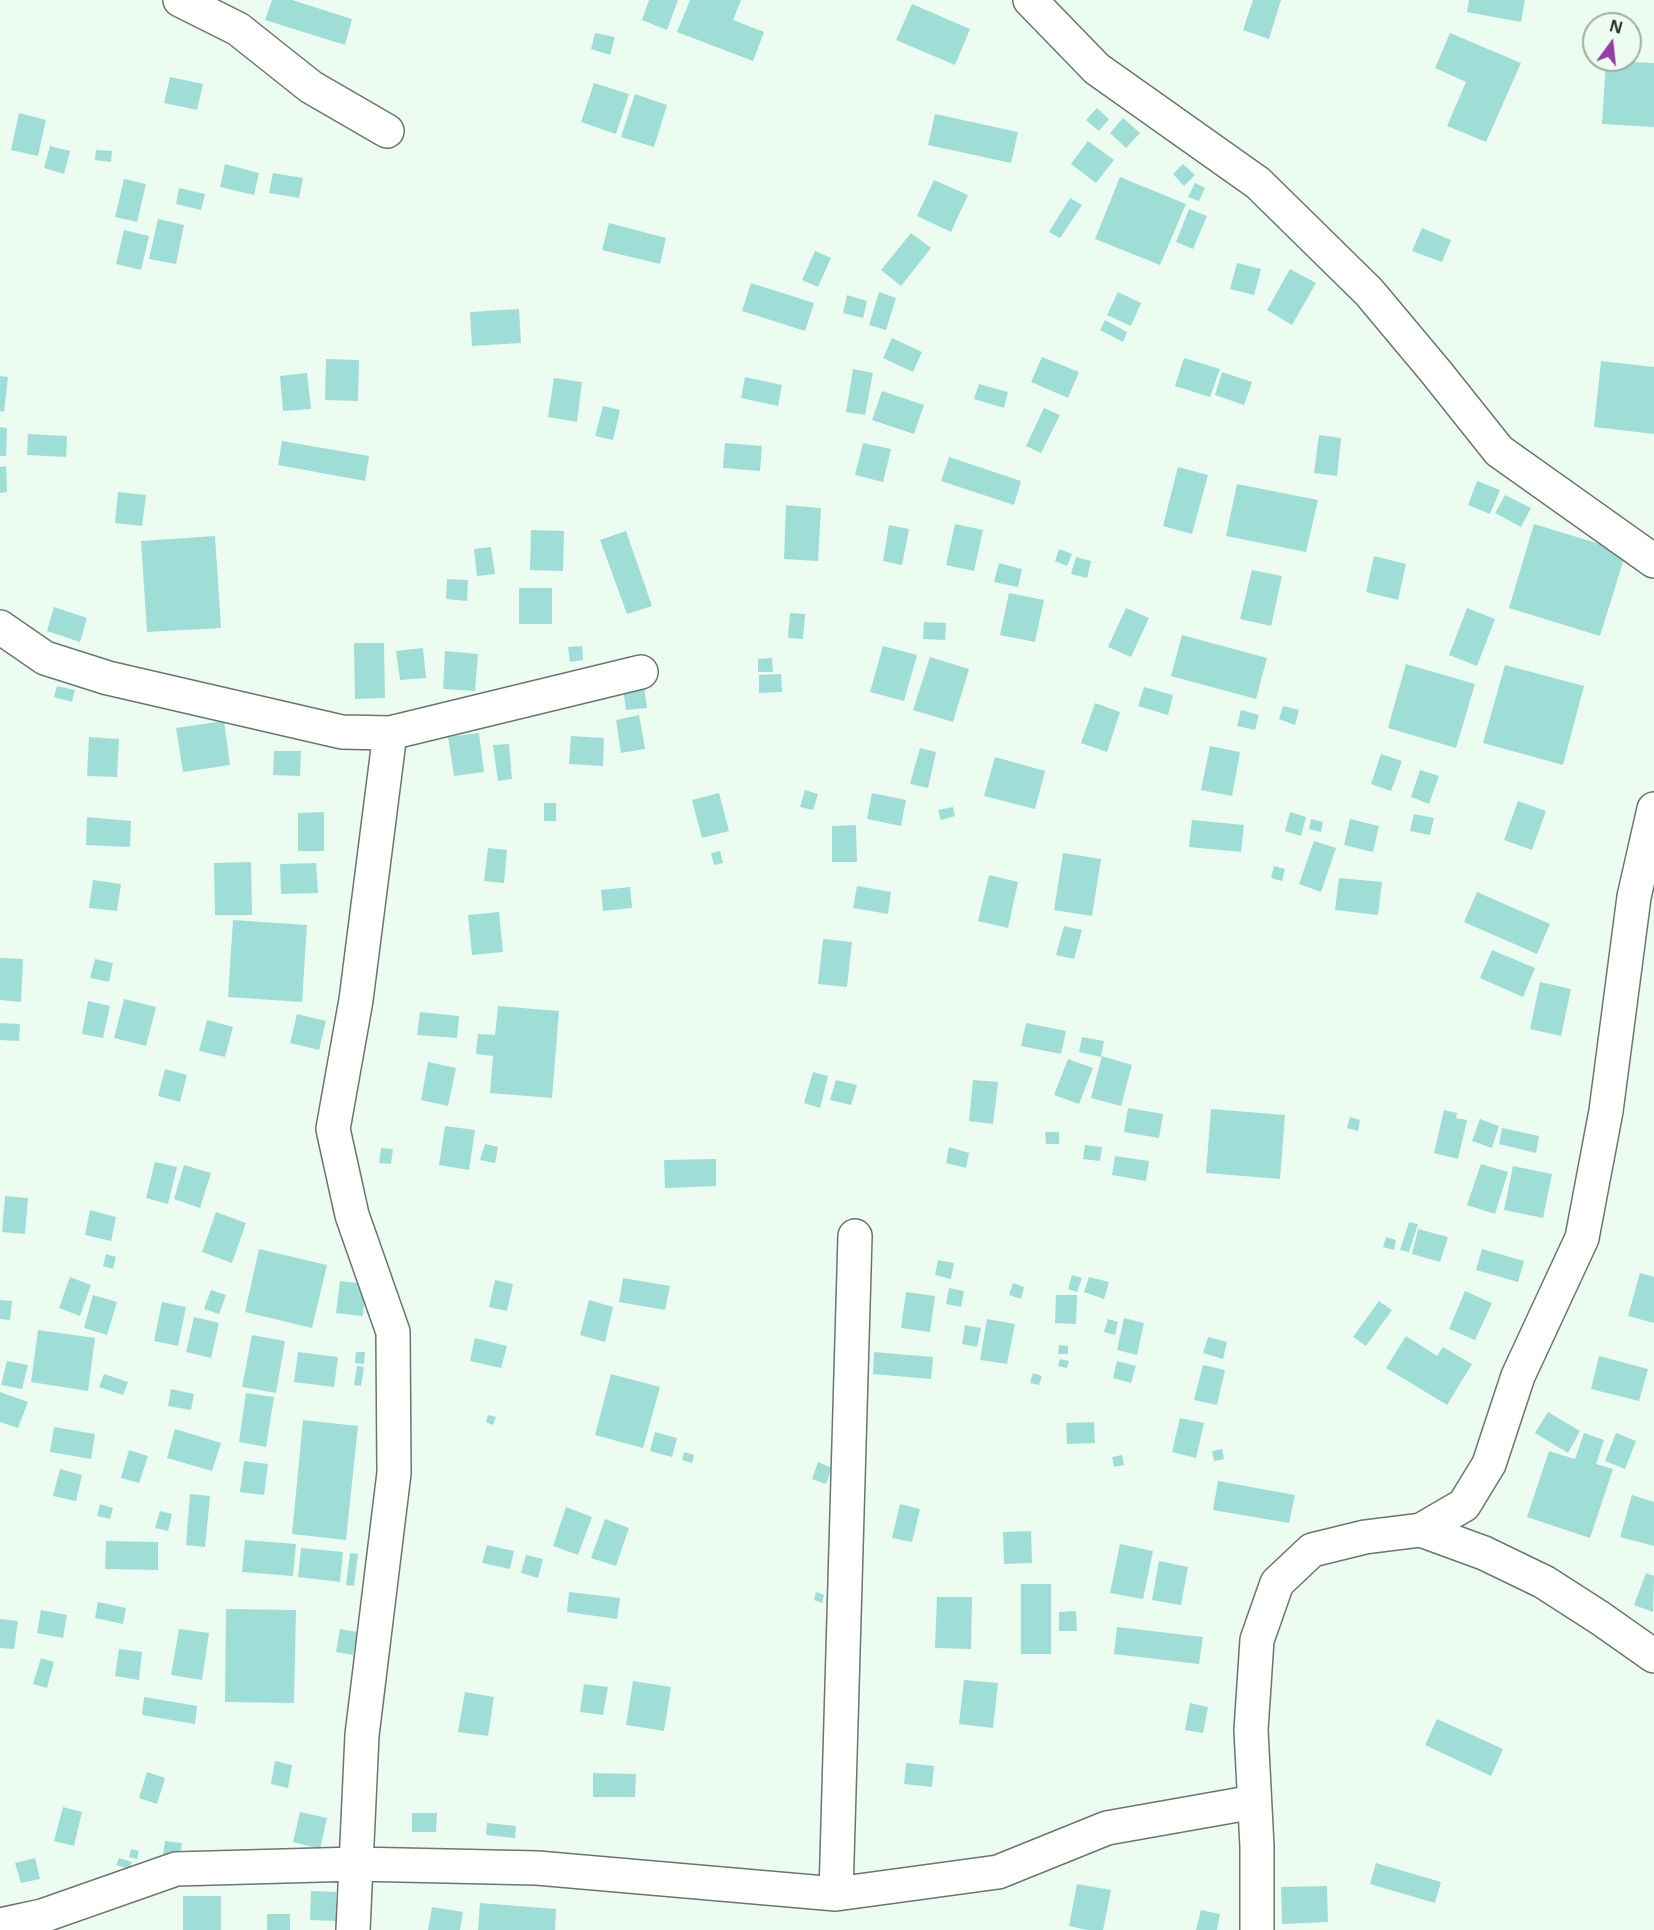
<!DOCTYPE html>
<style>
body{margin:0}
#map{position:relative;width:1654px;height:1930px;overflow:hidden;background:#edfcf1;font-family:"Noto Sans",sans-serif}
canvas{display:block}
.north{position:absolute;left:1582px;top:12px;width:60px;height:60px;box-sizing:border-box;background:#edfcf1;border:2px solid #a0aca3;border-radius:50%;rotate:15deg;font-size:16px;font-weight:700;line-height:24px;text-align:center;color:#2d332e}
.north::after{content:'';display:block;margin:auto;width:21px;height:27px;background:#973ca7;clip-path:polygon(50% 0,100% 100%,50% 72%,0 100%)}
</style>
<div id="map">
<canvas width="1654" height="1930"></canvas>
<div class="north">N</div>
</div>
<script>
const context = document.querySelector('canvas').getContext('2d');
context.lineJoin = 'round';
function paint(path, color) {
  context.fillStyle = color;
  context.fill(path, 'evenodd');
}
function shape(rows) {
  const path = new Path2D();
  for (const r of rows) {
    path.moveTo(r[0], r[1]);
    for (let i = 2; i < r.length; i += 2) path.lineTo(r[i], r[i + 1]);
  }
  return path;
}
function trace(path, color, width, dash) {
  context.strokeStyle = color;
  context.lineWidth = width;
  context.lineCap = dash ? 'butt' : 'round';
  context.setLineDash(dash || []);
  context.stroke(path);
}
const building = shape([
 [272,0,292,0,352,19,345,45,265,20],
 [649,0,678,0,667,30,642,20],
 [690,0,741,0,733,20,764,32,753,61,677,32],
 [1253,0,1281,0,1269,39,1243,30],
 [1469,0,1525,0,1521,22,1467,12],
 [912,4,970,29,955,65,896,40],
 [595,33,615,37,610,55,591,49],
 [1450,33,1521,63,1486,142,1447,126,1466,82,1435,68],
 [1606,61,1654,63,1654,127,1602,124],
 [170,77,203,84,197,110,164,103],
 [594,83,629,94,616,134,581,122],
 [635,94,667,105,654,147,621,137],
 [1097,108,1109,119,1099,131,1086,120],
 [19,113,46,120,38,156,11,150],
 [935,114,1018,132,1011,163,928,145],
 [1123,118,1140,133,1126,148,1110,133],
 [1088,141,1114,160,1096,183,1071,164],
 [50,146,70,151,64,174,44,168],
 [96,150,112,151,111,162,95,160],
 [225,164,259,173,254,195,220,187],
 [1183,164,1195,175,1184,186,1173,174],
 [273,173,303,178,299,198,269,193],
 [1120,177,1186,204,1160,265,1095,239],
 [124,179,146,184,137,222,115,217],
 [934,180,968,195,951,232,917,216],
 [1195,183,1205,188,1199,201,1188,197],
 [179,188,205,194,201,210,176,204],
 [1070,198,1082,205,1060,238,1049,232],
 [1189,209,1207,216,1193,249,1176,242],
 [158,219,184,225,176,264,149,259],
 [609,223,666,238,660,264,602,250],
 [1422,228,1451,240,1442,262,1412,251],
 [124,230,149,236,141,270,116,264],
 [911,233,931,248,901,286,881,270],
 [815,251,831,258,818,287,802,280],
 [1237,263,1261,269,1254,295,1230,289],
 [1290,269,1316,283,1292,325,1267,310],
 [751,283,814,303,805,331,742,311],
 [879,292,896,298,886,330,869,325],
 [1118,292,1141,303,1131,326,1107,315],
 [847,295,867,301,863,318,843,313],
 [519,309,521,343,472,346,470,312],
 [1105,320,1127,332,1123,342,1100,330],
 [892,338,922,352,913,372,883,358],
 [1042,357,1079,372,1068,398,1031,382],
 [1184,358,1220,369,1210,397,1175,386],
 [326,359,359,360,358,401,325,400],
 [1601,361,1654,367,1654,434,1594,427],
 [853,369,873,373,865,415,846,412],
 [1222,372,1252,382,1244,405,1215,395],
 [307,373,311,409,283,411,280,376],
 [0,376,8,377,4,412,0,411],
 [745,377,782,385,778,406,741,398],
 [554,378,582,382,577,422,548,417],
 [979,384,1008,392,1004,408,974,399],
 [882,391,924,405,914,434,872,420],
 [603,406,620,410,613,440,595,436],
 [1044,408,1060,415,1041,453,1026,446],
 [0,427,7,428,6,456,0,456],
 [28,434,67,436,66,457,27,455],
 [1319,435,1341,438,1337,476,1314,473],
 [282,441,369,456,365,481,278,465],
 [725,443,762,446,760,471,723,468],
 [863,443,891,449,883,482,855,475],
 [949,457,1021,481,1014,505,941,481],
 [6,466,7,492,0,493,0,467],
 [1178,467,1208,475,1192,534,1163,526],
 [1477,481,1500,490,1490,514,1468,505],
 [1237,484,1318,500,1306,552,1226,536],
 [118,492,146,495,142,526,115,523],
 [1505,495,1531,508,1521,527,1495,513],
 [786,505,821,508,818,561,784,559],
 [955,524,983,530,974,571,946,565],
 [1534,524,1626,552,1600,636,1509,608],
 [889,525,909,529,902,565,883,561],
 [531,530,564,531,563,571,530,570],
 [626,531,652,606,627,614,600,540],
 [215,536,221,628,147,632,141,541],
 [491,547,495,574,477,576,474,549],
 [1059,549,1072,554,1067,566,1055,561],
 [1374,556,1406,564,1398,600,1366,592],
 [1076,557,1091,561,1087,578,1071,574],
 [999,563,1022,569,1018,587,994,582],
 [1252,570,1282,576,1271,626,1240,619],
 [447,579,468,580,467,601,446,599],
 [519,588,552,588,552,624,519,624],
 [1009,593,1044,600,1035,642,1000,635],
 [54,607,87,618,80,642,47,631],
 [1126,608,1149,618,1131,657,1108,647],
 [1467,608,1495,619,1477,666,1449,655],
 [790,613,805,614,803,639,788,638],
 [924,622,946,623,945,640,923,639],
 [1182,635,1267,658,1256,699,1171,676],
 [354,643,384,643,385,698,355,699],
 [582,646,583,660,570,662,568,647],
 [883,646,917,655,904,701,870,692],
 [423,648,426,678,400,680,396,651],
 [445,651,478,654,475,691,443,689],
 [930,657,969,669,953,722,913,710],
 [772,658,773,672,758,672,758,659],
 [1406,664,1475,684,1456,748,1388,728],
 [1505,665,1584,686,1563,765,1483,743],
 [781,674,782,692,759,693,759,675],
 [57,686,75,690,72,702,54,697],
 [644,687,647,708,626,710,623,689],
 [1144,687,1173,695,1168,715,1138,706],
 [1095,703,1120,712,1107,752,1081,743],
 [1283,706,1299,710,1295,725,1279,719],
 [1241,710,1259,715,1255,730,1237,726],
 [639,715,645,749,621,753,616,720],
 [224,721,230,765,183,772,176,728],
 [479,733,484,772,454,776,448,737],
 [571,736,604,738,603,766,569,764],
 [89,737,119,739,117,777,87,776],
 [509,744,512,779,498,781,493,745],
 [1210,746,1240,752,1232,796,1201,790],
 [920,748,936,752,928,788,910,784],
 [274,751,301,751,300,776,273,775],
 [1381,754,1402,761,1391,791,1371,784],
 [995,757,1045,771,1035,809,984,796],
 [1420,770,1439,776,1429,804,1411,797],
 [805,790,818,794,813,810,800,807],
 [719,793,729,831,702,838,692,800],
 [872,793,906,800,901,826,867,819],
 [1518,801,1546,811,1532,850,1504,840],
 [544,803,556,803,556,821,544,821],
 [953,807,955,816,941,820,938,810],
 [324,812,324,851,298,851,298,813],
 [1290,812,1306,817,1301,836,1285,831],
 [1414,814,1434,818,1430,835,1410,831],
 [87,817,131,821,130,847,86,845],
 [1311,819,1323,822,1321,832,1309,829],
 [1350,819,1379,826,1373,852,1344,845],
 [1192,820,1244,825,1241,852,1189,847],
 [856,825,857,862,832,862,832,826],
 [1314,841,1336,848,1321,892,1299,884],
 [488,848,507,850,504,883,484,881],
 [720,851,723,863,714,865,711,853],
 [1063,853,1101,859,1092,916,1054,910],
 [251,862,252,915,215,915,214,863],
 [316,863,318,893,281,894,280,864],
 [1274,866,1285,869,1282,881,1271,878],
 [989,875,1018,882,1008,928,978,921],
 [1339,878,1382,882,1378,915,1335,910],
 [93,880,121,884,117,911,89,908],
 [857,886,891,892,888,914,853,908],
 [630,887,632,908,603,911,601,890],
 [1477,892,1550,924,1537,954,1464,922],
 [499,912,503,952,472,955,468,915],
 [233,920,307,925,302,1002,228,997],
 [1064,926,1082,930,1074,959,1056,955],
 [823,939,852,942,847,987,818,984],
 [1492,950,1535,968,1523,997,1480,978],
 [0,958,23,959,21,1002,0,1000],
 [95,959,113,963,109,982,90,978],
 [1540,982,1571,989,1561,1036,1530,1029],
 [124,999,156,1007,146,1046,114,1038],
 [88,1001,110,1006,103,1038,82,1034],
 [498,1006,559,1011,552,1098,490,1093,493,1056,476,1054,478,1034,495,1035],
 [420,1012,459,1016,457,1038,417,1035],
 [297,1014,326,1021,319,1050,290,1043],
 [207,1020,233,1027,225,1057,199,1051],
 [0,1023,20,1024,19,1041,0,1040],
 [1026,1023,1066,1031,1061,1054,1021,1046],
 [1082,1037,1104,1041,1101,1057,1079,1052],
 [1102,1056,1132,1065,1121,1106,1091,1098],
 [1068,1059,1093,1068,1079,1104,1054,1095],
 [428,1062,456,1068,448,1106,421,1100],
 [165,1069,187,1075,180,1102,158,1096],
 [813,1072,828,1076,820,1108,804,1103],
 [836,1080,857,1085,851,1105,830,1100],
 [973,1080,998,1082,993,1124,969,1121],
 [1128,1108,1163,1114,1159,1138,1124,1132],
 [1211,1109,1285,1115,1280,1179,1206,1173],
 [1444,1110,1457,1113,1456,1118,1467,1120,1458,1159,1434,1153],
 [1350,1117,1360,1120,1358,1131,1347,1128],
 [1480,1119,1499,1126,1492,1148,1472,1141],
 [445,1126,475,1130,469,1170,439,1165],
 [1502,1128,1539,1136,1536,1153,1499,1144],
 [1045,1132,1059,1132,1059,1144,1046,1144],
 [485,1144,498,1147,495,1163,480,1160],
 [1085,1145,1102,1147,1100,1161,1083,1159],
 [949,1147,969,1153,966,1168,946,1163],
 [381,1148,393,1149,391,1164,379,1163],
 [1115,1156,1149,1161,1146,1181,1112,1175],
 [716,1159,716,1186,665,1188,664,1160],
 [155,1162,177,1167,168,1204,146,1198],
 [1481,1164,1508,1172,1495,1214,1467,1205],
 [184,1165,211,1173,200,1208,174,1199],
 [1513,1166,1552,1174,1543,1218,1504,1210],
 [5,1196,28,1198,25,1234,2,1232],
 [90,1210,116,1217,111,1241,85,1235],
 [216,1212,246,1223,232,1263,202,1252],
 [1409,1222,1418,1224,1409,1252,1400,1250],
 [1418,1229,1448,1237,1440,1262,1412,1254],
 [1386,1237,1396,1240,1394,1250,1383,1247],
 [259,1249,327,1265,312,1328,245,1312],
 [1482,1249,1524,1261,1518,1282,1476,1270],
 [106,1254,116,1257,113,1269,103,1266],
 [938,1260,954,1263,951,1279,935,1275],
 [1640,1273,1654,1277,1654,1323,1628,1316],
 [1072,1275,1082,1278,1077,1292,1068,1289],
 [70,1277,91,1285,80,1316,59,1308],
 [1089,1277,1109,1282,1104,1299,1084,1292],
 [623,1278,670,1286,665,1310,619,1302],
 [495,1280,513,1284,507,1311,489,1307],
 [340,1281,366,1284,363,1316,336,1313],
 [1013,1283,1024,1287,1021,1299,1009,1295],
 [949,1288,964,1291,961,1307,946,1304],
 [211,1290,226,1295,219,1314,204,1309],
 [1465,1291,1492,1303,1475,1340,1449,1329],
 [906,1292,935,1296,930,1332,901,1328],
 [93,1295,117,1302,107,1335,84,1328],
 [1056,1295,1077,1295,1076,1324,1055,1323],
 [0,1300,12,1301,10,1320,0,1319],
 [589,1300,613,1307,605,1342,580,1335],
 [1379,1301,1392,1310,1366,1346,1353,1337],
 [162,1302,186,1307,178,1346,154,1341],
 [194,1317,219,1323,211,1358,186,1352],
 [1124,1318,1144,1323,1137,1355,1117,1350],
 [987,1319,1015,1324,1007,1364,980,1360],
 [1108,1319,1118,1322,1115,1335,1104,1332],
 [965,1325,981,1328,977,1347,962,1344],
 [38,1330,95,1338,88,1391,31,1382],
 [252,1335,285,1341,276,1393,242,1387],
 [1406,1336,1437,1356,1443,1347,1472,1364,1447,1405,1386,1368],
 [1208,1337,1227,1342,1223,1359,1203,1353],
 [475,1338,507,1346,501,1368,470,1361],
 [1059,1345,1068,1346,1068,1354,1058,1354],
 [298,1352,338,1357,334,1387,294,1382],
 [356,1352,365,1352,364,1364,355,1363],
 [874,1352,933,1357,931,1379,873,1374],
 [1599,1356,1648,1369,1639,1401,1591,1389],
 [1060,1359,1069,1361,1067,1368,1058,1366],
 [7,1361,28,1365,22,1389,1,1385],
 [1117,1361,1136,1366,1131,1383,1113,1378],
 [1203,1365,1225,1370,1217,1405,1194,1400],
 [357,1366,364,1367,361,1386,354,1385],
 [1033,1373,1042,1376,1039,1385,1030,1383],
 [104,1374,128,1382,123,1395,99,1387],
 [611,1374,660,1387,643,1448,595,1435],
 [171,1389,194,1394,191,1410,168,1406],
 [0,1392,28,1402,18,1428,0,1422],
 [246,1393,274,1397,266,1447,239,1442],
 [1548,1412,1580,1431,1568,1453,1535,1433],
 [488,1415,496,1417,493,1425,486,1422],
 [1180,1418,1204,1423,1196,1458,1172,1452],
 [303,1420,358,1426,346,1540,292,1534],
 [1094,1422,1095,1443,1067,1444,1066,1423],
 [54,1427,95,1434,91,1459,50,1452],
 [175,1429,221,1443,212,1471,167,1458],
 [655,1432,677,1438,672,1457,650,1451],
 [1584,1433,1604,1440,1596,1464,1613,1469,1590,1538,1527,1517,1549,1451,1575,1459],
 [1616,1433,1636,1441,1625,1469,1605,1461],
 [1222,1449,1224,1459,1214,1461,1212,1451],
 [129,1450,148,1456,139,1483,121,1478],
 [684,1452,694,1455,692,1463,682,1460],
 [1122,1455,1124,1465,1114,1467,1112,1457],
 [244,1461,268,1464,264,1495,240,1492],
 [818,1462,832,1468,826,1484,812,1479],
 [60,1469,82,1475,76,1501,53,1496],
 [1218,1481,1295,1495,1289,1523,1213,1510],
 [190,1494,210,1496,205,1547,186,1545],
 [1632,1495,1654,1502,1654,1546,1620,1537],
 [100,1504,113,1508,110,1519,97,1516],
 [900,1504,920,1509,912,1542,892,1538],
 [566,1507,592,1517,578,1555,553,1546],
 [160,1511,172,1514,168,1531,155,1528],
 [605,1519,629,1528,616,1566,591,1558],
 [1031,1531,1032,1563,1004,1564,1003,1532],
 [245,1540,296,1544,293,1576,242,1572],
 [106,1541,158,1542,158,1570,105,1569],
 [1120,1544,1153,1551,1143,1599,1110,1593],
 [487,1545,514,1551,510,1569,482,1563],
 [301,1548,343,1552,340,1582,298,1577],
 [350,1553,358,1554,354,1586,346,1585],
 [526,1555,543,1559,538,1578,521,1573],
 [1159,1561,1188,1567,1181,1605,1152,1600],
 [1646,1573,1654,1576,1653,1612,1634,1605],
 [1021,1584,1051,1584,1051,1654,1021,1654],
 [569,1592,620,1598,617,1619,567,1612],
 [816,1592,824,1595,822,1603,814,1600],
 [937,1597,972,1597,971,1649,935,1648],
 [98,1602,126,1608,123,1624,95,1618],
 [226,1609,296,1610,294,1703,225,1702],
 [41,1610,67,1615,63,1638,37,1633],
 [1076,1611,1077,1631,1059,1631,1059,1612],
 [0,1619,18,1621,14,1649,0,1648],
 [1117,1627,1203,1637,1199,1664,1114,1654],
 [179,1629,209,1633,202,1680,171,1675],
 [340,1629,357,1632,353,1655,336,1652],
 [119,1649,142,1652,139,1680,115,1676],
 [41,1658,54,1662,47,1688,33,1684],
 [964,1680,998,1683,993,1728,959,1724],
 [633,1681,671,1687,664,1731,626,1725],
 [584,1684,608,1687,603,1715,580,1712],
 [465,1692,494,1697,488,1736,458,1732],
 [144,1697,197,1706,195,1724,142,1715],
 [1190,1703,1208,1707,1203,1733,1185,1730],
 [1437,1719,1503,1749,1491,1776,1425,1745],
 [275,1761,292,1765,288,1788,271,1784],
 [906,1763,934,1766,932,1787,904,1784],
 [147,1772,165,1778,157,1804,139,1798],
 [593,1773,636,1774,635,1797,593,1797],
 [63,1807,82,1812,74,1846,54,1841],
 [300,1812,327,1818,320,1849,293,1842],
 [412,1813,437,1813,436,1832,412,1832],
 [487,1823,516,1826,515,1838,486,1835],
 [165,1841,182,1843,180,1855,163,1854],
 [131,1849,139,1851,137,1859,129,1857],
 [35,1858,40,1879,21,1883,15,1863],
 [119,1858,132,1862,129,1869,116,1865],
 [1376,1863,1441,1882,1435,1903,1370,1884],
 [1077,1884,1111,1890,1103,1930,1087,1930,1069,1926],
 [1327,1886,1328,1922,1282,1924,1281,1887],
 [311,1891,336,1892,336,1921,310,1920],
 [183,1896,221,1896,221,1930,183,1930],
 [480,1903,556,1909,555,1930,478,1930],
 [432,1907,463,1912,460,1930,428,1930],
 [1201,1910,1220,1914,1217,1930,1196,1930],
 [267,1914,290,1914,290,1930,267,1930]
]);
const street = shape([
 [180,0,238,29,311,87,387,131],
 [1030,0,1097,69,1258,183,1369,292,1436,372,1499,451,1654,561],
 [0,627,45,658,108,678,342,732,390,733,641,672],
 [1421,1530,1484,1553,1544,1582,1600,1618,1654,1656],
 [836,1894,855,1236],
 [0,1925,42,1916,176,1869,356,1864,537,1868,836,1894,998,1872,1107,1828,1254,1802],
 [353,1930,362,1735,394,1473,393,1332,352,1215,333,1129,356,1000,390,733],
 [1257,1930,1257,1847,1251,1730,1257,1640,1277,1583,1312,1550,1365,1537,1421,1530,1464,1505,1489,1464,1518,1376,1582,1238,1606,1111,1634,897,1654,809]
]);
paint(building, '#9fded6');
trace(street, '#69776d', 36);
trace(street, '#fff', 33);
</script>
